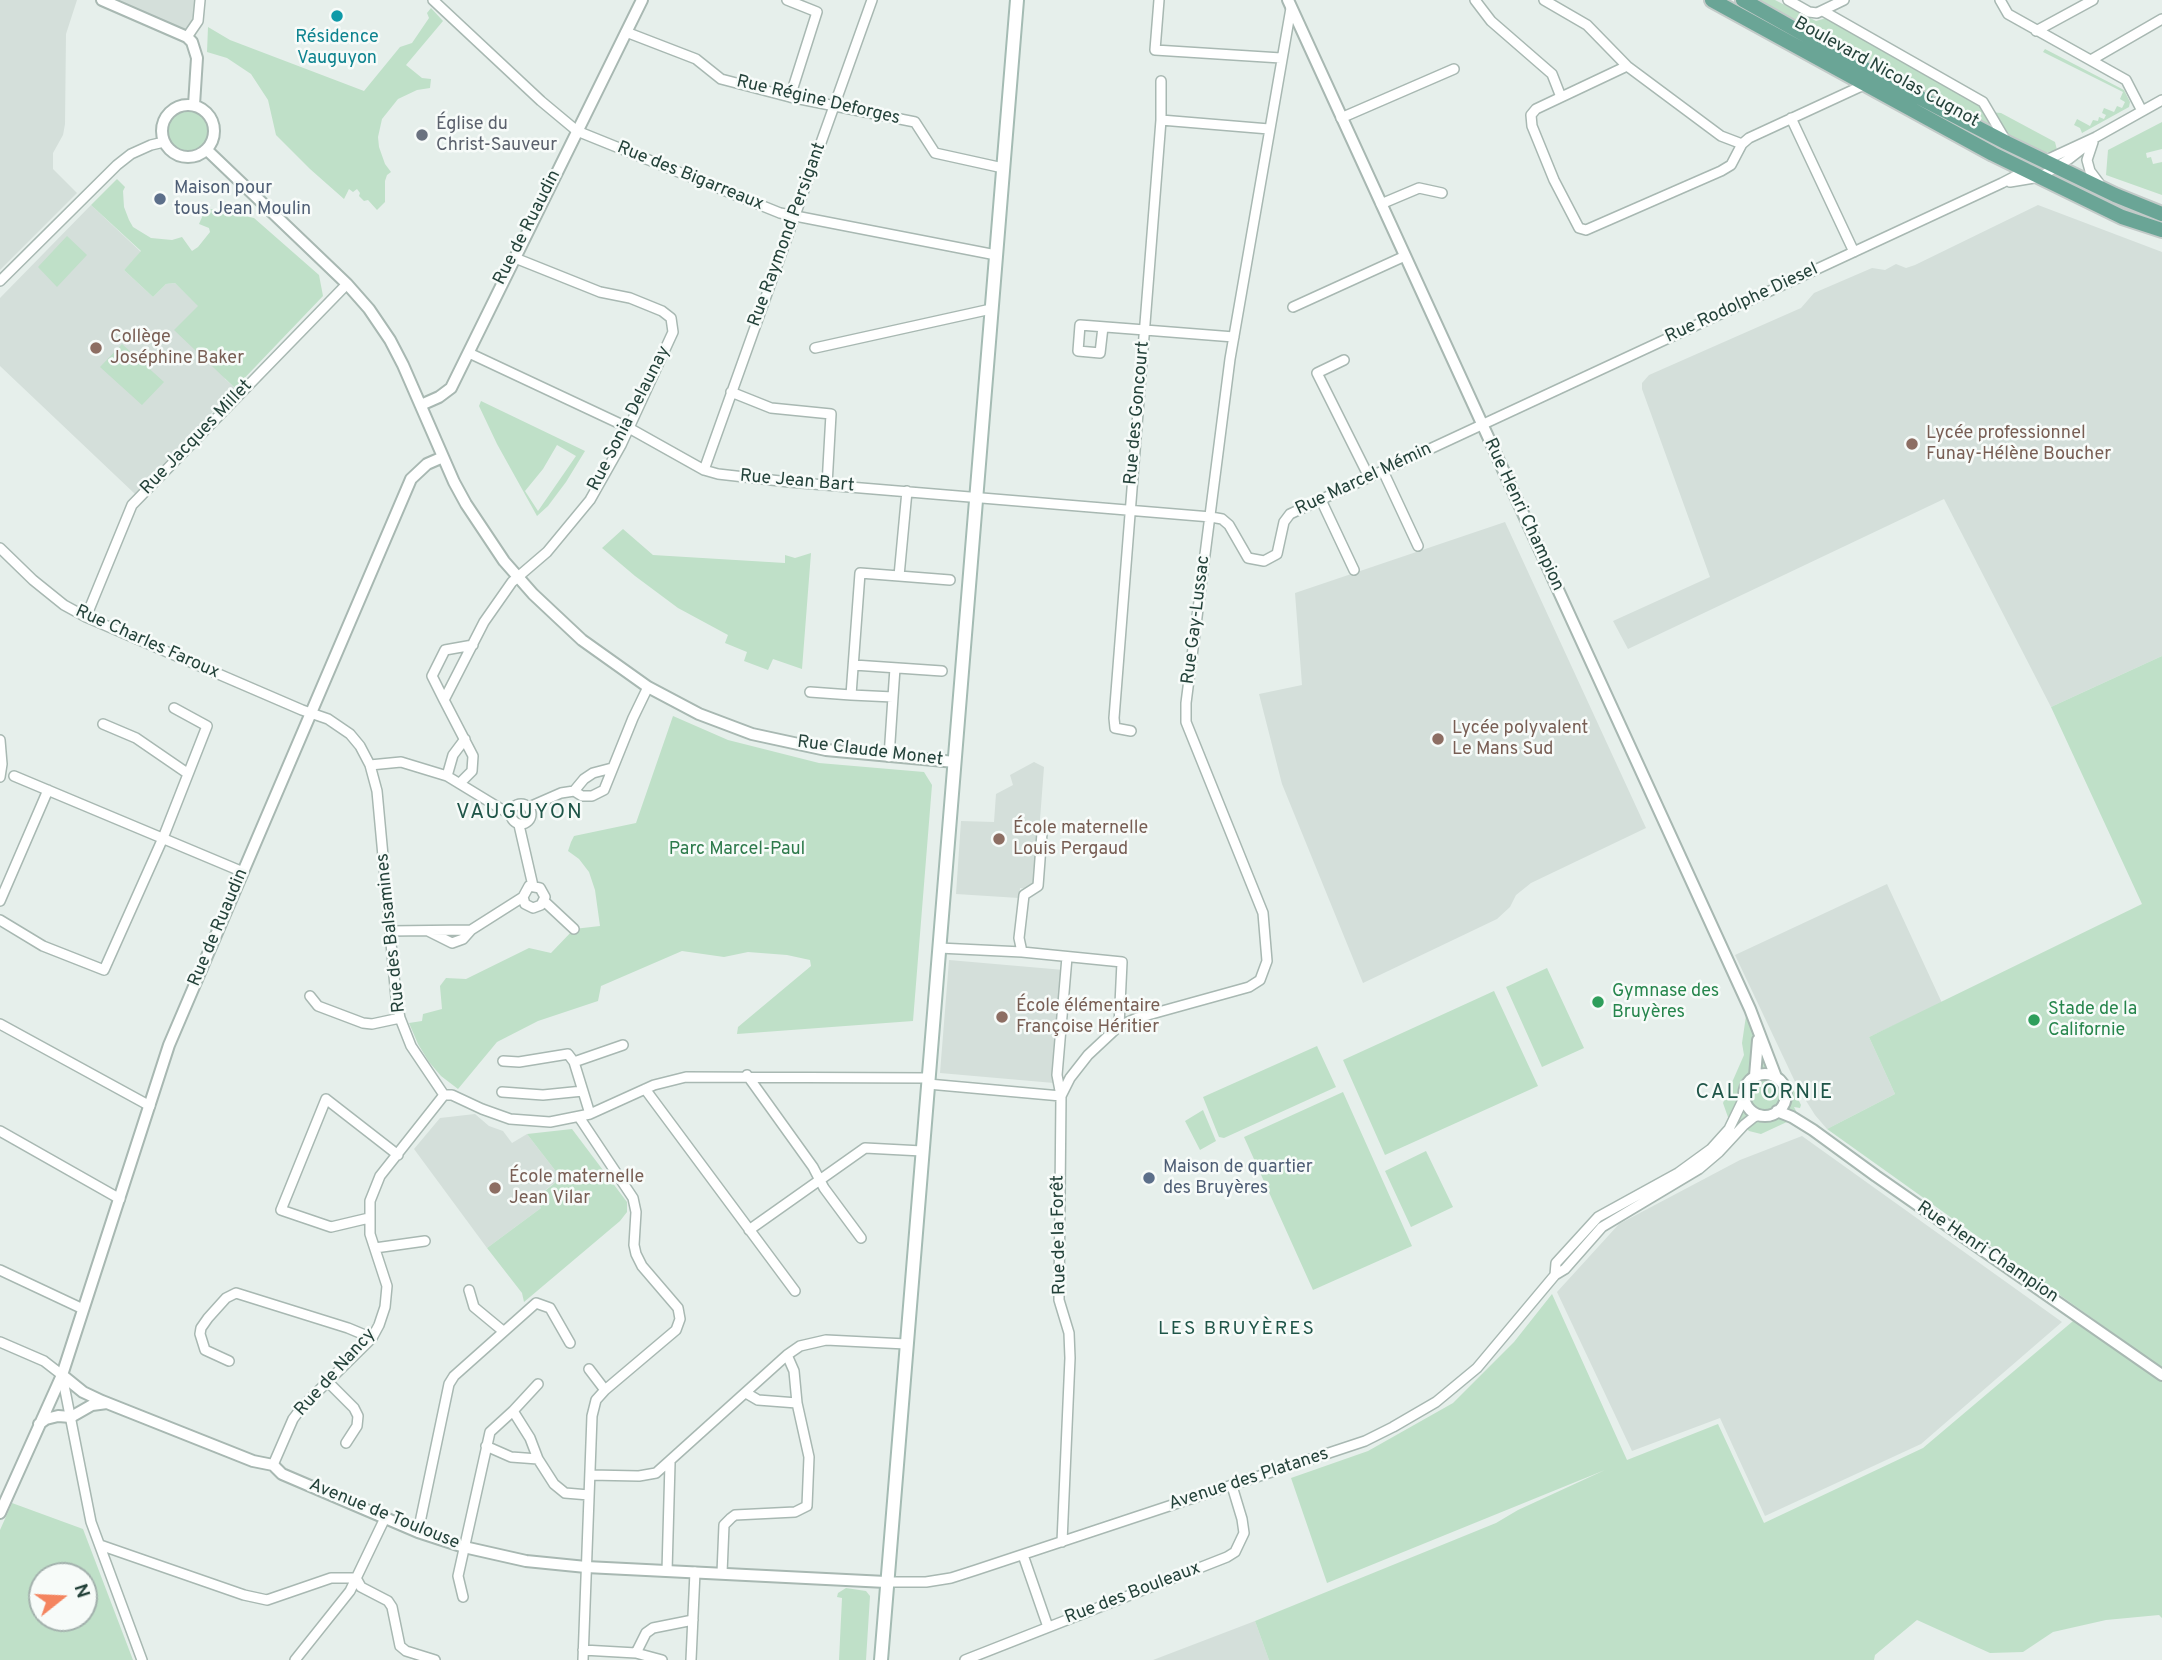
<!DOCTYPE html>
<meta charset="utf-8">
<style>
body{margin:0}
#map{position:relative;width:2162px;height:1660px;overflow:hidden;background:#e6efeb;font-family:Overpass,sans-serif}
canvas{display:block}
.north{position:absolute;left:28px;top:1562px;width:70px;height:70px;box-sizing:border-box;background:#f7fbf9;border:2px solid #a3b1ad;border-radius:50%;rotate:72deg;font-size:19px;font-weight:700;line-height:28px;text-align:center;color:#24423a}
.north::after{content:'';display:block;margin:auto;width:24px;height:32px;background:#f4845f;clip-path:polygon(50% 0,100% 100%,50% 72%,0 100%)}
</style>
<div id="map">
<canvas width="2162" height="1660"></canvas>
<div class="north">N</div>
</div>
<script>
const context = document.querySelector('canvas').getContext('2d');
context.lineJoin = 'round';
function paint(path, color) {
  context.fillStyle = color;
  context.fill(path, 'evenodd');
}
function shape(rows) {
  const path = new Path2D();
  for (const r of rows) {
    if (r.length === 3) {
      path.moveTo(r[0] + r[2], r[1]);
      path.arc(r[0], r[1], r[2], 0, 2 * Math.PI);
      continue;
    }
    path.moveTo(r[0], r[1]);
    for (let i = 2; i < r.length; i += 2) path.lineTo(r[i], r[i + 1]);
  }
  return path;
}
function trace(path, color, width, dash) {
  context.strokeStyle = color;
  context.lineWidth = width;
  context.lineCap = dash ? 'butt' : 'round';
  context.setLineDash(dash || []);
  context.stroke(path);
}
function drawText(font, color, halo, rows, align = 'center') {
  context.font = font + ' Overpass,sans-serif';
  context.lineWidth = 5;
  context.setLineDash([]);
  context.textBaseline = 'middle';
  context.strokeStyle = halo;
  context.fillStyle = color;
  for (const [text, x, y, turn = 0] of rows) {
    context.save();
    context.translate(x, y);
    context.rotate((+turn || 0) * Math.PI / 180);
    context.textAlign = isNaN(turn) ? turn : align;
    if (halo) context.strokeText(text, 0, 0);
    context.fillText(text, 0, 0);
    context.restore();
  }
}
const built = shape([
 [0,0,77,0,66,34,65,124,63,135,53,153,53,169,77,193,0,270],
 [109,0,199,0,197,17,185,33],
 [91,205,141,252,124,270,153,297,166,284,175,283,199,306,225,379,235,388,135,494,0,366,0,298],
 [2038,205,2162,252,2162,656,2051,707,1944,499,1628,649,1613,621,1710,577,1642,389,1642,383,1649,375,1801,308,1814,293,1872,268,1885,270,1896,264,1906,268,1915,265],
 [1505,522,1646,828,1531,883,1516,895,1510,907,1497,919,1363,983,1282,784,1259,694,1302,685,1295,593],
 [1034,762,1044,767,1035,885,1030,889,1020,888,1019,898,956,894,961,821,994,822,996,794,1013,785,1010,775],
 [1887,884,1942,1003,1869,1037,1895,1094,1827,1129,1815,1115,1798,1088,1735,955],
 [949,960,1064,970,1054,1083,940,1073],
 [475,1114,489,1126,503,1131,512,1143,527,1134,561,1178,535,1198,541,1208,487,1248,414,1149,440,1118],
 [1802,1136,2062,1322,1921,1444,1765,1516,1720,1418,1632,1451,1557,1292,1619,1224,1740,1160],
 [1255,1621,1269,1660,1153,1660]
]);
const green = shape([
 [1754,0,1775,0,1816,21,1826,18,1979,106,1990,112,2001,113,2055,142,2057,150,2040,154],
 [431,8,443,21,406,65,422,78,431,79,430,88,417,90,398,99,382,119,378,137,379,147,385,164,391,172,387,175,385,181,385,202,377,210,368,200,364,201,359,196,360,193,357,189,353,192,349,189,344,199,310,169,276,135,268,100,251,74,227,58,207,52,208,27,230,40,364,91,400,47,412,43,429,18,427,13],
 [2045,49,2124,90,2130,102,2129,107,2082,133,2080,128,2074,125,2077,119,2090,126,2093,120,2098,121,2099,117,2104,119,2106,115,2102,113,2104,108,2114,112,2117,106,2122,108,2125,102,2120,99,2123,92,2043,52],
 [187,133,22],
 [2162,122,2162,149,2146,153,2147,158,2151,157,2153,164,2162,162,2162,195,2106,175,2108,150],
 [117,179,125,187,123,191,124,207,129,220,133,227,151,238,172,240,182,237,192,251,198,247,210,232,209,228,199,224,206,208,254,218,319,275,323,296,235,388,174,330,198,306,175,283,166,284,153,297,124,270,141,251,91,205],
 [67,236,87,255,57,287,38,267],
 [122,344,164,382,142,405,100,367],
 [481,401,585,451,566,482,548,506,537,516,497,444,479,406],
 [557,445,576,456,538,511,525,491,543,469],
 [623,529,653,555,785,563,785,555,795,558,811,553,802,669,773,659,768,670,744,661,747,652,725,643,728,635,678,608,635,576,602,548],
 [2162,656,2162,1368,1827,1129,1895,1094,1869,1037,2142,904,2051,707],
 [673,716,728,740,819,763,924,772,932,785,913,1021,737,1034,738,1027,811,966,810,960,787,955,748,952,724,957,682,951,601,986,598,1001,538,1021,497,1042,458,1089,441,1076,429,1062,418,1044,409,1023,422,1021,423,1014,442,1009,440,986,446,978,466,979,529,948,551,953,574,929,600,926,595,890,589,872,579,859,568,851,571,842,574,836,636,823],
 [1547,968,1584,1048,1542,1067,1506,987],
 [1494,991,1538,1086,1385,1155,1343,1060],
 [1746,1016,1758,1030,1776,1077,1762,1074,1750,1079,1744,1091,1746,1104,1757,1114,1772,1114,1781,1108,1786,1094,1791,1101,1791,1085,1801,1105,1800,1108,1794,1107,1796,1111,1789,1121,1761,1134,1749,1131,1736,1117,1729,1120,1723,1103,1744,1055,1742,1043],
 [1317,1046,1336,1087,1224,1138,1219,1137,1203,1097],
 [1765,1095,15],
 [1343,1092,1412,1246,1313,1290,1244,1137],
 [1203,1110,1216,1141,1200,1150,1185,1121],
 [572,1129,627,1202,627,1212,620,1221,524,1302,522,1293,487,1248,541,1208,535,1199,561,1178,527,1134],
 [1426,1151,1453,1207,1411,1227,1385,1171],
 [1552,1294,1627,1460,1718,1424,1764,1523,1923,1448,2079,1316,2162,1375,2162,1618,2159,1615,2106,1620,2053,1632,2023,1652,1990,1653,1917,1620,1875,1655,1874,1660,1269,1660,1255,1621,1496,1523,1518,1510,1605,1470,1327,1583,1291,1478,1368,1451,1453,1403,1514,1342],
 [12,1503,83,1529,133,1660,0,1660,0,1530],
 [42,1576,84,1576,84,1618,42,1618],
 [846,1588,866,1591,870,1596,866,1660,839,1660,842,1598,837,1597,838,1593]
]);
const minor = shape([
 [433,0,541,101,577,131,780,213,996,255],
 [787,0,817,12,790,97],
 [1159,0,1155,50,1281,58],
 [1475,0,1491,21,1552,74,1561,97],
 [1544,0,1587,25,1627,66],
 [1788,0,1809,12,1817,13,1844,0],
 [2000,0,2008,14,2126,80,2142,111],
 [1823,11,1983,102,2006,141],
 [2036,31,2093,0],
 [626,32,696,59,721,79,790,97,915,122,935,153,1003,168],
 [187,37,198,21,200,0],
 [2091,60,2162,19],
 [1341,118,1454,69],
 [1791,118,1854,252],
 [1161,120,1269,129],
 [2093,142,2087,160,2090,171,2099,183],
 [1742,144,1731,165,1721,171,1586,230,1579,228,1554,180,1532,126,1531,115,1536,109,1627,66,1721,136,1742,144,1749,138,1866,84],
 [2042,162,2096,137,2162,100],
 [2010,182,2040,177,2069,159,2087,145],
 [1381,204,1419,188,1442,193],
 [0,281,117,165,131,154,151,145,164,142],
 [1293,307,1405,256],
 [1103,327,1100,353,1078,351,1080,325,1145,330,1234,337],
 [815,348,991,309],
 [469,353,629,428,704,470,718,474,789,482,1211,517,1222,519,1229,525,1248,558,1264,561,1277,554,1284,522,1290,514,2002,183,2029,169],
 [1344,360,1317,373,1369,477],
 [731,392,771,408,831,414,827,485],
 [704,470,872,0],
 [1383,471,1418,546],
 [1321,500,1354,570],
 [0,548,33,580,64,605,86,617,302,710,328,719,350,734,360,746,370,765,377,791,396,997,400,1018,411,1046,444,1095],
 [899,576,950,580],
 [86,617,132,505,347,284],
 [854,665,942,671],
 [810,692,851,695],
 [893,697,895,668],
 [444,700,432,676,445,650,473,645],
 [103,724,136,738,187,773],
 [1131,731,1115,728,1114,718,1161,120,1161,81],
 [0,740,2,764,0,777],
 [889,757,893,697,851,695,860,573,899,576,907,491],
 [370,765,401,762,447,776,511,815],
 [14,776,243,872],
 [447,776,453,755,465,739],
 [460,783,472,771,473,756,444,700,484,622,512,582,547,552,590,500,621,445,673,332,671,318,662,311,630,298,600,292,515,258],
 [574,791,582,796,592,796,604,790,633,718,648,687],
 [521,814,10],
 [529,807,561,793,574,791,584,779,593,773,612,768],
 [519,825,533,886],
 [1042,833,1038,886,1024,895,1019,938,1022,952,1122,962,1119,1026],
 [0,901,48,790],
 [544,901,574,929],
 [0,920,43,946,104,970,163,838,207,726,174,708],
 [390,931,471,930],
 [428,931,452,943,463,939,471,930,523,897,529,886,540,888,545,897,541,905,533,908,525,904,523,897],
 [939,948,1022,952],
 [310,996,318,1006,363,1023,372,1024,400,1018],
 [0,1024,150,1106],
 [503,1061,519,1062,568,1054,574,1062,623,1045],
 [574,1062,590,1114],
 [747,1075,813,1167,824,1188,861,1238],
 [928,1084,1061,1096],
 [645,1089,795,1291],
 [502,1092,543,1095,583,1091],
 [444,1095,452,1095,482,1109,510,1119,550,1122,590,1114,654,1085,686,1077,928,1078],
 [1061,1096,1070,1078,1088,1055,1119,1026,1137,1018,1249,987,1260,980,1267,961,1263,913,1186,722,1186,703,1230,359,1291,8],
 [579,1117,633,1198,636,1212,634,1245,636,1254,642,1266,678,1308,680,1319,676,1330,605,1390,596,1400,592,1416,583,1660],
 [0,1131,120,1199],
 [369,1218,331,1227,281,1210,326,1099,398,1155],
 [749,1230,865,1148,922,1151],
 [375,1248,425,1241],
 [0,1270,83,1309],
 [1555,1275,1556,1263,1598,1217,1678,1173,1711,1149,1729,1129,1744,1098],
 [469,1290,474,1307,503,1331],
 [0,1342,44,1361,62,1375,91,1522,142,1660],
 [229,1361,205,1350,200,1334,201,1328,208,1318,226,1298,236,1293,348,1328,372,1338],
 [589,1369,605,1390],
 [328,1382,354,1408,358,1416,357,1426,346,1443],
 [746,1393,758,1400,797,1403],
 [513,1411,530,1438,538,1459,554,1484,565,1493,589,1495],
 [486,1446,511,1457,538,1459],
 [273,1465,293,1419,302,1407,372,1338,379,1325,385,1307,387,1286,370,1234,370,1201,380,1176,444,1095],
 [590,1475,639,1476,656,1473,787,1355,800,1346,826,1340,906,1344],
 [418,1532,449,1384,454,1376,536,1303,550,1308,570,1343],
 [1062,1542,1070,1358,1069,1333,1059,1300,1061,1096,1057,1075,1067,957],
 [100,1545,244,1595,267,1600,331,1578,356,1578,361,1587,388,1601,392,1607,400,1646,406,1651,435,1660],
 [1023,1555,1048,1627],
 [667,1571,670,1463],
 [722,1573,724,1525,731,1518,735,1515,795,1512,807,1506,809,1457,797,1403,794,1371,787,1355],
 [886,1582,926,1582,951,1578,976,1570,1365,1441,1393,1427,1436,1402,1477,1368,1555,1275,1565,1269,1602,1227,1699,1169,1719,1152,1744,1125,1754,1117,1761,1115],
 [463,1597,458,1576,490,1432,513,1411,538,1384],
 [583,1650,636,1653,662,1660],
 [636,1653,646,1633,653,1628,693,1620],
 [295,1660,350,1591,385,1518],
 [691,1660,695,1572],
 [965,1660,1227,1557,1235,1552,1244,1533,1242,1519,1232,1486]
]);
const tertiary = shape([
 [102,0,187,37,192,42,197,58,194,105],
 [1288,0,1750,1009,1776,1077],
 [188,131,26],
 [207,150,347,284,369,309,390,340,403,365,454,482,466,504,504,561,533,594,582,640,648,687,699,714,752,734,826,750,955,762],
 [421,405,439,397,451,388,642,0],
 [1765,1095,21],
 [1755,1076,1758,1040],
 [1777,1111,1792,1117,1813,1130,1876,1176,2162,1375],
 [62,1375,83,1392,102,1401,253,1461,273,1465,282,1474,418,1532,464,1547,526,1561,586,1567,886,1582],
 [39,1424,46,1419,58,1416,71,1417,92,1405,107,1403],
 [0,1513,62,1375,169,1045,411,479,427,464,443,457]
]);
const secondary = shape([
 [881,1660,1017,0]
]);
const primary = shape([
 [1712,0,1993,154,2122,217,2162,230],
 [1743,0,1874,74,2007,143,2115,195,2162,214]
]);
const markers = [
 [337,16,7,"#0f9aa8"],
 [422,135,7,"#6b7280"],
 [160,199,7,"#5c6f8a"],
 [96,348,7,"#8d6e63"],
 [1912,444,7,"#8d6e63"],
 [1438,739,7,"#8d6e63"],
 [999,839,7,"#8d6e63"],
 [1598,1002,7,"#2e9e5b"],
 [1002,1017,7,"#8d6e63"],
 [2034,1020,7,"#2e9e5b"],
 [1149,1178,7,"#5c6f8a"],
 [495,1188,7,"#8d6e63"]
];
const cultureNames = [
 ["Résidence",337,38],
 ["Vauguyon",337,59]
];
const streetNames = [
 ["Boulevard Nicolas Cugnot",1886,73,29],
 ["Rue Régine Deforges",818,101,13],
 ["Rue des Bigarreaux",690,177,22],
 ["Rue de Ruaudin",528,228,-63],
 ["Rue Raymond Persigant",788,235,-70],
 ["Rue Rodolphe Diesel",1742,304,-25],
 ["Rue des Goncourt",1138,413,-85],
 ["Rue Sonia Delaunay",630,419,-63],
 ["Rue Jacques Millet",197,438,-46],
 ["Rue Marcel Mémin",1364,480,-25],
 ["Rue Jean Bart",797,482,5],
 ["Rue Henri Champion",1523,515,65],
 ["Rue Gay-Lussac",1197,620,-83],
 ["Rue Charles Faroux",147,643,24],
 ["Rue Claude Monet",870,752,7],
 ["Rue de Ruaudin",219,928,-67],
 ["Rue des Balsamines",392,933,-96],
 ["Rue de la Forêt",1060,1235,-91],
 ["Rue Henri Champion",1987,1253,34],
 ["Rue de Nancy",336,1373,-48],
 ["Avenue des Platanes",1249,1480,-18],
 ["Avenue de Toulouse",384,1515,22],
 ["Rue des Bouleaux",1133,1594,-21]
];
const worshipNames = [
 ["Église du",436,125],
 ["Christ-Sauveur",436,146]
];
const serviceNames = [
 ["Maison pour",174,189],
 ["tous Jean Moulin",174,210],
 ["Maison de quartier",1163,1168],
 ["des Bruyères",1163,1189]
];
const educationNames = [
 ["Collège",110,338],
 ["Joséphine Baker",110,359],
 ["Lycée professionnel",1926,434],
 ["Funay-Hélène Boucher",1926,455],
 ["Lycée polyvalent",1452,729],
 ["Le Mans Sud",1452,750],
 ["École maternelle",1013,829],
 ["Louis Pergaud",1013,850],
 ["École élémentaire",1016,1007],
 ["Françoise Héritier",1016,1028],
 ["École maternelle",509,1178],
 ["Jean Vilar",509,1199]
];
const parkNames = [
 ["Parc Marcel-Paul",737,850]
];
const leisureNames = [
 ["Gymnase des",1612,992],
 ["Bruyères",1612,1013],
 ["Stade de la",2048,1010],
 ["Californie",2048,1031]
];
const neighbourhoodNames = [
 ["LES BRUYÈRES",1237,1330]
];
const quarterNames = [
 ["VAUGUYON",520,814],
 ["CALIFORNIE",1765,1094]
];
paint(built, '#d4dfda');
paint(green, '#bfe0c8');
trace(minor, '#a8b8b2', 12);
trace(tertiary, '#a8b8b2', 14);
trace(secondary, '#a4bbb3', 16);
trace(primary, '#c2cac8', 18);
trace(minor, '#fff', 9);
trace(tertiary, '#fff', 10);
trace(secondary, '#fff', 12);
trace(primary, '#6aa596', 14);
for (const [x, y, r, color] of markers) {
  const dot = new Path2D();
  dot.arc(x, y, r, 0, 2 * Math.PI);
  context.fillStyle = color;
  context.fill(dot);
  trace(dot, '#f7fbf9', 2.5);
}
drawText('18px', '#0d838f', '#f7fbf9', cultureNames);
drawText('18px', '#24423a', '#f7fbf9', streetNames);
drawText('18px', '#5b616d', '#f7fbf9', worshipNames, 'left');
drawText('18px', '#4e5e75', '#f7fbf9', serviceNames, 'left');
drawText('18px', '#785e54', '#f7fbf9', educationNames, 'left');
drawText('18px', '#2d7a4b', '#f7fbf9', parkNames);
drawText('18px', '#27864d', '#f7fbf9', leisureNames, 'left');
context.letterSpacing = '2px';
drawText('19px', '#1f5548', '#f7fbf9', neighbourhoodNames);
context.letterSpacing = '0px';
context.letterSpacing = '2px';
drawText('21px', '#1f5548', '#f7fbf9', quarterNames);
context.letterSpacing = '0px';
</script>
